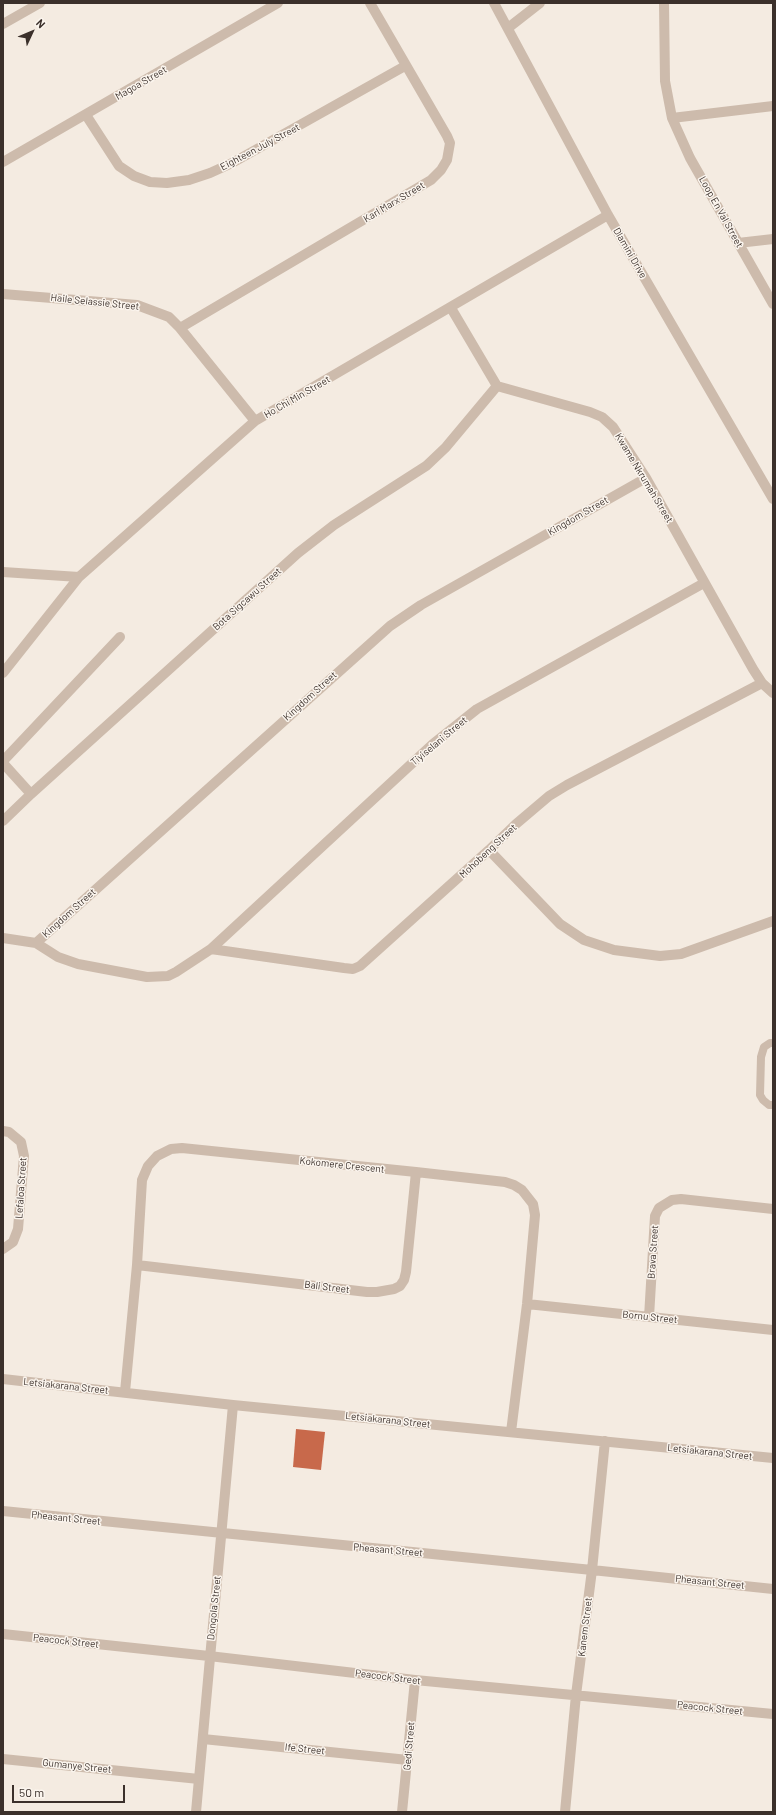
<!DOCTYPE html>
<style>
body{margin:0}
#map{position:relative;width:776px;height:1815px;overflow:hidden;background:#f4ebe1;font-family:Barlow,sans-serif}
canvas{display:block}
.frame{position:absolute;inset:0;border:4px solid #3b302b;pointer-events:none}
.north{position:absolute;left:12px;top:12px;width:40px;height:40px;-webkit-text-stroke:3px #fbf5ee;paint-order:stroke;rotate:46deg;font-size:11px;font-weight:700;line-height:16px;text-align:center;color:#3b302b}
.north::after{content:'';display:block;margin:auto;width:14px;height:18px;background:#3b302b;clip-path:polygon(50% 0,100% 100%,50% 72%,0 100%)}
.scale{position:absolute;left:12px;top:1785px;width:113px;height:18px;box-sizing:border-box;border:2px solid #3b302b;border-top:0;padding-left:5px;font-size:12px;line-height:14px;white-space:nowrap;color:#3b302b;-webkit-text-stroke:3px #fbf5ee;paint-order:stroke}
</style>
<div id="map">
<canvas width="776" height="1815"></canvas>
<div class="frame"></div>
<div class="north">N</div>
<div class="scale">50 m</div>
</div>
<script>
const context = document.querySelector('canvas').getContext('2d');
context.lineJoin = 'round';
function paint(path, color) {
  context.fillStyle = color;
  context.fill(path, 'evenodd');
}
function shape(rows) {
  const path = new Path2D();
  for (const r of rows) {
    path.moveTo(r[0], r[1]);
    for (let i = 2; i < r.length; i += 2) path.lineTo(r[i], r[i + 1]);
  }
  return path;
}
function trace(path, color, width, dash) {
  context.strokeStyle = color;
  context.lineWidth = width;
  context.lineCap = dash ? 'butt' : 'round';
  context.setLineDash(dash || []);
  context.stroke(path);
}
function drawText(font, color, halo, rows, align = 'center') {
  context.font = font + ' Barlow,sans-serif';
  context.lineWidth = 3;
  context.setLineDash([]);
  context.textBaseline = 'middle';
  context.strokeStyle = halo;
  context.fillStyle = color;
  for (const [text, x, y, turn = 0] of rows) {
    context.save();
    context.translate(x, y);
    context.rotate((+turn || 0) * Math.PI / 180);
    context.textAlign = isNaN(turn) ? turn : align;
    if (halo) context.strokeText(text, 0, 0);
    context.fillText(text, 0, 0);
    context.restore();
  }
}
const building = shape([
 [296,1429,325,1432,321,1470,293,1467]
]);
const lane = shape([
 [773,1043,770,1043,764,1047,761,1057,760,1095,763,1100,769,1105,773,1105]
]);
const street = shape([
 [494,3,608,215,773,499],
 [664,3,665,81,672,118,690,158,773,304],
 [3,24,40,3],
 [508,28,540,3],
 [86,115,119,166,134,176,150,182,167,183,189,180,210,173,232,163,405,66],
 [672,118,773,106],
 [3,162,278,3],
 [738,243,773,239],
 [3,294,137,305,169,317,180,328,255,421],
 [451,308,497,386,590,412,602,417,613,427,646,478,753,669,762,683,773,693],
 [180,328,431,180,441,170,447,160,450,143,447,136,370,3],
 [3,572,79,577],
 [3,673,79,577,255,421,608,215],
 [3,761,120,637],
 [3,763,31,794],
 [3,821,31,794,298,553,334,525,426,466,446,447,497,386],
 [489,850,560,924,584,940,614,950,660,956,681,954,773,921],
 [3,938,36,943,58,957,78,964,147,977,168,976,176,972,211,949,433,744,477,709,704,583],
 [36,943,390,626,421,605,646,478],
 [211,949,344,968,353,969,360,966,489,850,516,824,549,796,567,785,762,683],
 [3,1131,9,1132,21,1142,24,1156,18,1229,13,1242,3,1249],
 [137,1265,367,1292,377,1292,394,1289,400,1286,404,1280,406,1272,416,1172],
 [527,1304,773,1330],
 [649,1317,655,1216,659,1208,672,1200,681,1199,773,1209],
 [3,1379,233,1405,773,1458],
 [125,1392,137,1265,142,1180,148,1166,157,1156,171,1149,182,1148,416,1172,505,1182,514,1185,522,1190,533,1204,535,1215,527,1304,511,1432],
 [3,1511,592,1570,773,1589],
 [3,1634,209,1656,415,1680,773,1714],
 [203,1739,408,1760],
 [3,1759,199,1779],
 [196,1812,233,1405],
 [402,1812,415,1680],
 [565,1812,576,1695,592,1570,605,1441]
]);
const streetNames = [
 ["Magoa Street",141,83,-30],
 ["Eighteen July Street",260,147,-28],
 ["Karl Marx Street",394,202,-31],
 ["Loop En Val Street",721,212,61],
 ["Dlamini Drive",630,253,60],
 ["Haile Selassie Street",95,302,6],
 ["Ho Chi Min Street",297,397,-30],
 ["Kwame Nkrumah Street",644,478,59],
 ["Kingdom Street",578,516,-30],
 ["Bota Sigcawu Street",247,599,-42],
 ["Kingdom Street",310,696,-42],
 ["Tiyiselani Street",439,741,-40],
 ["Mohobeng Street",488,851,-43],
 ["Kingdom Street",69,913,-42],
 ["Kokomere Crescent",342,1165,6],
 ["Lefaloa Street",21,1188,-86],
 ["Brava Street",653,1252,-86],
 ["Bali Street",327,1287,7],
 ["Bornu Street",650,1317,6],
 ["Letsiakarana Street",66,1386,6],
 ["Letsiakarana Street",388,1420,6],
 ["Letsiakarana Street",710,1452,6],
 ["Pheasant Street",66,1518,6],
 ["Pheasant Street",388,1550,5],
 ["Pheasant Street",710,1582,6],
 ["Dongola Street",214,1608,-84],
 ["Kanem Street",585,1627,-83],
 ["Peacock Street",66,1641,6],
 ["Peacock Street",388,1677,7],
 ["Peacock Street",710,1708,6],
 ["Gedi Street",409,1746,-85],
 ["Ife Street",305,1749,6],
 ["Gumanye Street",77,1766,6]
];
paint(building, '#c8694b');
trace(lane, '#cdbbac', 8);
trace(street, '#cdbbac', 10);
drawText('10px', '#3b302b', '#fbf5ee', streetNames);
</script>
